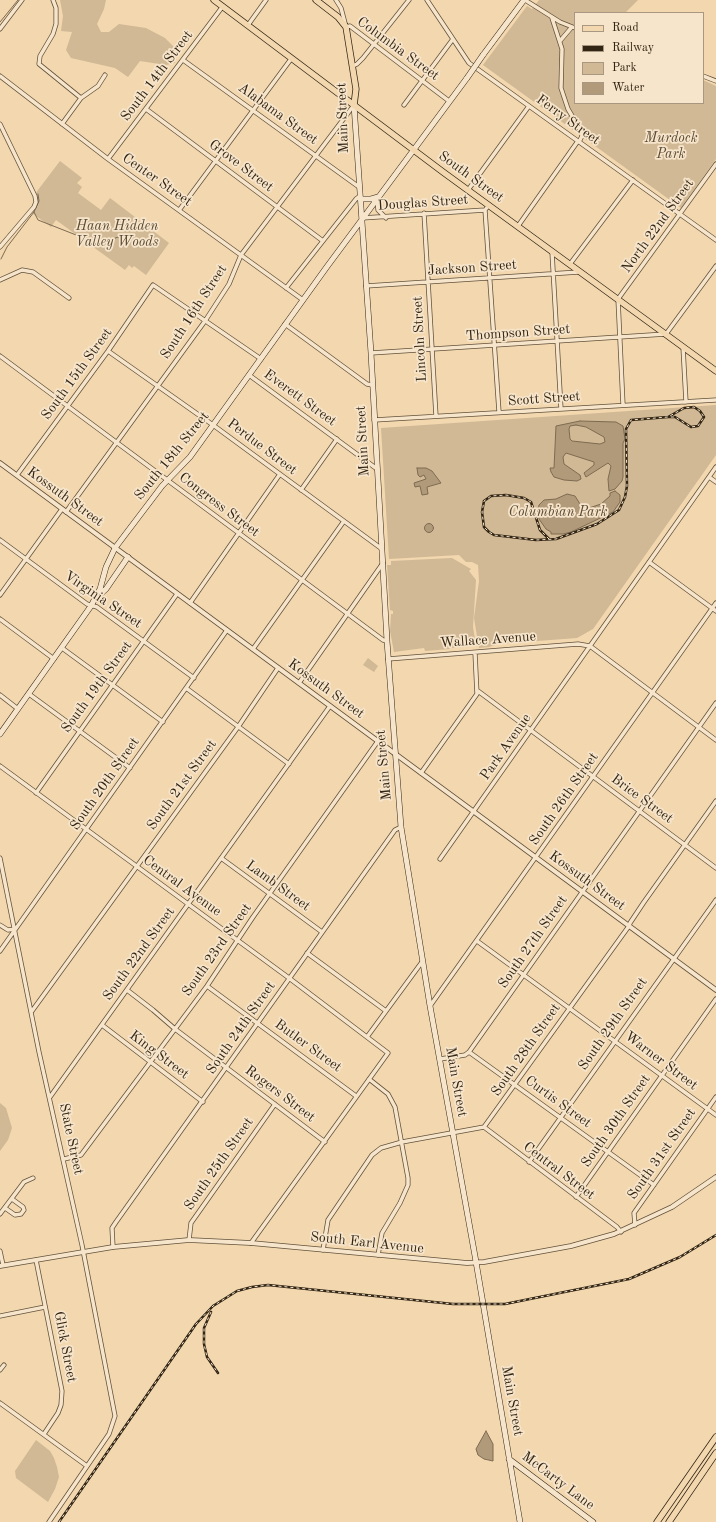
<!DOCTYPE html>
<style>
body{margin:0}
#map{position:relative;width:716px;height:1522px;overflow:hidden;background:#f2d7af;font-family:"Old Standard TT",serif}
canvas{display:block}
.legend{position:absolute;left:574px;top:12px;width:130px;height:92px;box-sizing:border-box;background:#f7e5cb;border:1px solid #a89882;margin:0;padding:5px 7px;list-style:none;font-size:12px;color:#322514}
.legend li{display:flex;align-items:center;gap:8px;height:20px}
.legend b{width:20px;border:1px solid #a89882}
</style>
<div id="map">
<canvas width="716" height="1522"></canvas>
<ul class="legend">
<li><b style="height:5px;background:#f2d7af"></b>Road</li>
<li><b style="height:5px;background:#322514"></b>Railway</li>
<li><b style="height:11px;background:#d1b995"></b>Park</li>
<li><b style="height:11px;background:#b19a7a"></b>Water</li>
</ul>
</div>
<script>
const context = document.querySelector('canvas').getContext('2d');
context.lineJoin = 'round';
function paint(path, color) {
  context.fillStyle = color;
  context.fill(path, 'evenodd');
}
function shape(rows) {
  const path = new Path2D();
  for (const r of rows) {
    if (r.length === 3) {
      path.moveTo(r[0] + r[2], r[1]);
      path.arc(r[0], r[1], r[2], 0, 2 * Math.PI);
      continue;
    }
    path.moveTo(r[0], r[1]);
    for (let i = 2; i < r.length; i += 2) path.lineTo(r[i], r[i + 1]);
  }
  return path;
}
function trace(path, color, width, dash) {
  context.strokeStyle = color;
  context.lineWidth = width;
  context.lineCap = dash ? 'butt' : 'round';
  context.setLineDash(dash || []);
  context.stroke(path);
}
function drawText(font, color, halo, rows, align = 'center') {
  context.font = font + ' "Old Standard TT",serif';
  context.lineWidth = 3.5;
  context.setLineDash([]);
  context.textBaseline = 'middle';
  context.strokeStyle = halo;
  context.fillStyle = color;
  for (const [text, x, y, turn = 0] of rows) {
    context.save();
    context.translate(x, y);
    context.rotate((+turn || 0) * Math.PI / 180);
    context.textAlign = isNaN(turn) ? turn : align;
    if (halo) context.strokeText(text, 0, 0);
    context.fillText(text, 0, 0);
    context.restore();
  }
}
const green = shape([
 [60,0,106,0,104,9,97,24,101,32,109,32,119,24,146,28,165,38,176,49,175,63,166,65,140,61,128,77,115,68,71,58,66,50,72,32,61,31,63,16],
 [539,0,638,0,625,13,575,13,575,103,703,103,703,80,716,86,716,159,681,208,483,65,527,6,532,9],
 [60,161,82,178,77,183,82,187,78,193,101,210,110,198,169,243,146,275,134,266,132,268,129,265,125,270,56,220,51,227,32,213,38,202,36,193,38,190],
 [716,405,716,455,593,629,577,638,498,644,489,647,479,648,474,618,479,581,478,565,472,562,466,562,459,555,389,559,381,428],
 [452,558,471,569,469,571,476,580,473,627,476,646,450,648,450,649,425,651,424,648,394,652,390,631,391,614,393,614,393,611,390,610,387,565,391,565,391,561],
 [368,658,378,666,374,672,363,665],
 [0,1103,6,1108,12,1128,8,1140,0,1151],
 [36,1440,50,1451,54,1458,57,1467,59,1477,55,1489,48,1502,16,1478,15,1471]
]);
const water = shape([
 [580,421,616,422,623,426,625,439,623,443,623,477,622,481,615,489,609,491,608,479,611,466,608,463,586,477,584,473,594,465,594,462,566,453,563,457,564,464,580,475,581,479,577,481,564,480,554,477,551,472,550,468,554,468,556,426,580,421],
 [576,425,586,427,604,437,605,442,600,444,572,441,570,439,569,429,570,426,576,425],
 [417,468,426,468,432,471,441,483,427,487,428,494,422,495,420,486,415,487,414,483,426,479,424,475,420,477,418,475,417,468],
 [615,491,620,495,620,502,613,512,571,532,563,534,551,534,551,532,546,529,539,519,538,511,539,505,544,500,556,499,567,494,575,496,580,504,589,508,601,504,610,496,610,493,615,491],
 [429,528,4.5],
 [486,1431,493,1444,493,1461,484,1459,478,1455,476,1449,486,1431]
]);
const stream = shape([
 [0,22,18,0],
 [38,194,39,201,34,212,38,220,99,244,121,236],
 [1,259,7,247,34,212]
]);
const minor = shape([
 [53,0,56,8,56,24,53,34,40,56,39,64,81,98],
 [336,0,341,8,346,27,350,26,449,101],
 [427,0,469,63,716,240],
 [525,0,560,22,575,28],
 [552,18,562,49,561,88,568,109,581,131,582,136,579,142],
 [248,25,266,0],
 [0,29,22,0],
 [560,41,571,28],
 [183,60,359,187],
 [353,66,357,64,363,58,409,0],
 [0,76,108,159,303,300],
 [703,76,716,81],
 [404,105,453,39],
 [146,109,323,241],
 [0,124,35,196,36,202,34,207,0,247],
 [62,124,81,98,98,86,105,75],
 [108,159,223,6],
 [468,190,529,106],
 [377,200,378,210,386,218],
 [489,205,485,210,499,412],
 [180,209,291,59],
 [424,213,436,416],
 [362,218,485,210],
 [518,226,578,141],
 [552,252,561,409],
 [570,264,633,180],
 [0,280,22,270,33,272,69,298],
 [366,286,579,272],
 [286,288,356,199,360,196],
 [285,324,367,384,372,385],
 [683,347,686,402],
 [108,351,213,425,382,549],
 [371,353,666,334,716,266],
 [0,356,383,640,387,641],
 [249,375,377,469],
 [623,405,618,299,716,164],
 [374,420,716,400],
 [17,475,108,351,153,285,261,359],
 [709,477,716,482],
 [301,490,337,439],
 [66,512,205,321,229,284,241,255,354,105],
 [0,540,87,604,97,607,101,610,194,678],
 [649,562,716,611],
 [0,595,62,509],
 [190,603,280,474],
 [0,619,54,659],
 [62,648,163,722],
 [253,649,344,521],
 [388,659,578,644,590,646,716,740],
 [299,683,383,563],
 [186,688,289,764],
 [478,691,716,868],
 [29,694,130,768],
 [0,695,18,709],
 [0,766,289,978,388,1053,251,1243],
 [421,773,477,694,475,653],
 [36,793,177,594],
 [0,858,39,1052,82,1245,115,1416,109,1434,49,1522],
 [221,858,322,932],
 [440,859,716,467],
 [0,925,8,930,15,929],
 [477,941,716,1115],
 [0,951,227,630],
 [307,953,386,1011],
 [207,986,356,1096],
 [127,990,153,1010,175,1029,325,1142],
 [430,1006,716,603],
 [32,1011,238,727,278,668],
 [102,1025,203,1102],
 [367,1037,422,962],
 [469,1052,654,1185],
 [440,1059,465,1055,469,1052,716,703],
 [369,1079,388,1094,395,1107,408,1178,408,1185,400,1203,382,1233,378,1255],
 [50,1097,330,706],
 [484,1127,617,1227,621,1232],
 [64,1159,81,1155,175,1029,207,986,253,917,378,741],
 [529,1162,716,900],
 [576,1197,716,999],
 [5,1208,15,1215,21,1214,24,1210,23,1207,12,1199],
 [0,1214,24,1182,33,1178],
 [635,1225,634,1213,716,1097],
 [189,1240,191,1223,275,1104],
 [113,1247,112,1228,116,1222,395,830,401,827],
 [323,1250,328,1220,372,1155,381,1148,402,1142,484,1127,629,926,630,923,644,902,716,801],
 [0,1251,3,1265],
 [36,1260,62,1391,61,1405,58,1413,44,1434],
 [0,1316,45,1307],
 [0,1370,4,1365],
 [0,1403,87,1466]
]);
const tertiary = shape([
 [0,463,716,990],
 [0,1266,113,1247,189,1240,251,1243,467,1263,484,1262,571,1246,614,1234,672,1207,716,1177]
]);
const secondary = shape([
 [483,55,524,0],
 [354,105,371,353,387,641,401,827,430,1006,475,1256,520,1522],
 [360,199,371,199,378,197],
 [98,596,106,589,128,557],
 [0,734,91,606,100,589,106,567,115,548,162,486,190,457,326,268,467,78],
 [509,1459,593,1522]
]);
const primary = shape([
 [214,0,443,172,716,371],
 [316,0,338,17,346,27,356,89,354,105],
 [657,1522,716,1437],
 [669,1522,716,1453]
]);
const rail = shape([
 [549,539,540,530,531,502,524,498,506,495,491,496,484,501,482,512,484,527,489,532,494,535,536,540,556,539,597,524,619,510,625,497,627,486,626,429,631,420,668,417,684,408,694,407,700,411,704,417,698,426,691,427,675,417,668,417],
 [211,1312,204,1328,204,1344,207,1357,218,1373],
 [59,1522,196,1324,213,1306,237,1291,252,1287,268,1285,453,1304,505,1304,629,1279,680,1257,716,1235]
]);
const secondaryBridge = shape([
 [467,78,483,55]
]);
const streetNames = [
 ["Columbia Street",398,49,36],
 ["South 14th Street",157,76,-53],
 ["Alabama Street",278,114,36],
 ["Main Street",343,118,-92],
 ["Ferry Street",568,120,36],
 ["Grove Street",241,166,37],
 ["South Street",471,177,36],
 ["Center Street",157,180,35],
 ["Douglas Street",423,203,-4],
 ["North 22nd Street",658,226,-54],
 ["Jackson Street",472,268,-4],
 ["South 16th Street",194,312,-57],
 ["Thompson Street",518,333,-4],
 ["Lincoln Street",420,339,-93],
 ["South 15th Street",77,374,-54],
 ["Everett Street",300,398,36],
 ["Scott Street",544,399,-4],
 ["Main Street",363,441,-93],
 ["Perdue Street",262,447,37],
 ["South 18th Street",172,456,-51],
 ["Kossuth Street",65,497,36],
 ["Congress Street",219,505,37],
 ["Virginia Street",103,600,34],
 ["Wallace Avenue",488,640,-4],
 ["South 19th Street",97,687,-54],
 ["Kossuth Street",326,689,36],
 ["Park Avenue",506,747,-55],
 ["Main Street",384,765,-95],
 ["South 20th Street",105,784,-55],
 ["South 21st Street",182,785,-54],
 ["South 26th Street",564,799,-55],
 ["Brice Street",642,799,36],
 ["Kossuth Street",587,881,36],
 ["Central Avenue",182,886,36],
 ["Lamb Street",278,886,36],
 ["South 27th Street",533,942,-55],
 ["South 23rd Street",217,950,-55],
 ["South 22nd Street",139,954,-54],
 ["South 29th Street",613,1024,-55],
 ["South 24th Street",241,1028,-55],
 ["Butler Street",308,1046,36],
 ["South 28th Street",526,1050,-55],
 ["King Street",159,1055,37],
 ["Warner Street",661,1061,37],
 ["Main Street",456,1082,80],
 ["Rogers Street",280,1094,37],
 ["Curtis Street",558,1102,36],
 ["South 30th Street",616,1121,-55],
 ["State Street",71,1139,78],
 ["South 31st Street",662,1154,-55],
 ["South 25th Street",219,1164,-55],
 ["Central Street",559,1171,37],
 ["South Earl Avenue",367,1243,6],
 ["Glick Street",65,1347,79],
 ["Main Street",512,1401,80],
 ["McCarty Lane",558,1481,37]
];
const parkNames = [
 ["Murdock",671,138],
 ["Park",671,154],
 ["Haan Hidden",117,226],
 ["Valley Woods",117,242],
 ["Columbian Park",558,512]
];
paint(green, '#d1b995');
paint(water, '#b19a7a');
trace(water, '#7e6b51', 1);
trace(stream, '#7e6b51', 1);
trace(minor, '#62523b', 5);
trace(tertiary, '#62523b', 5.5);
trace(secondary, '#322514', 6);
trace(primary, '#322514', 7);
trace(minor, '#f7e5cb', 3.5);
trace(tertiary, '#f7e5cb', 4);
trace(secondary, '#f7e5cb', 5);
trace(primary, '#f2d7af', 5.5);
trace(rail, '#322514', 2.5);
trace(rail, '#f7e5cb', 1, [3]);
trace(secondaryBridge, '#322514', 6, []);
trace(secondaryBridge, '#f7e5cb', 5);
drawText('14px', '#322514', '#f7e5cb', streetNames);
drawText('italic 14px', '#5a4a34', '#f7e5cb', parkNames);
</script>
